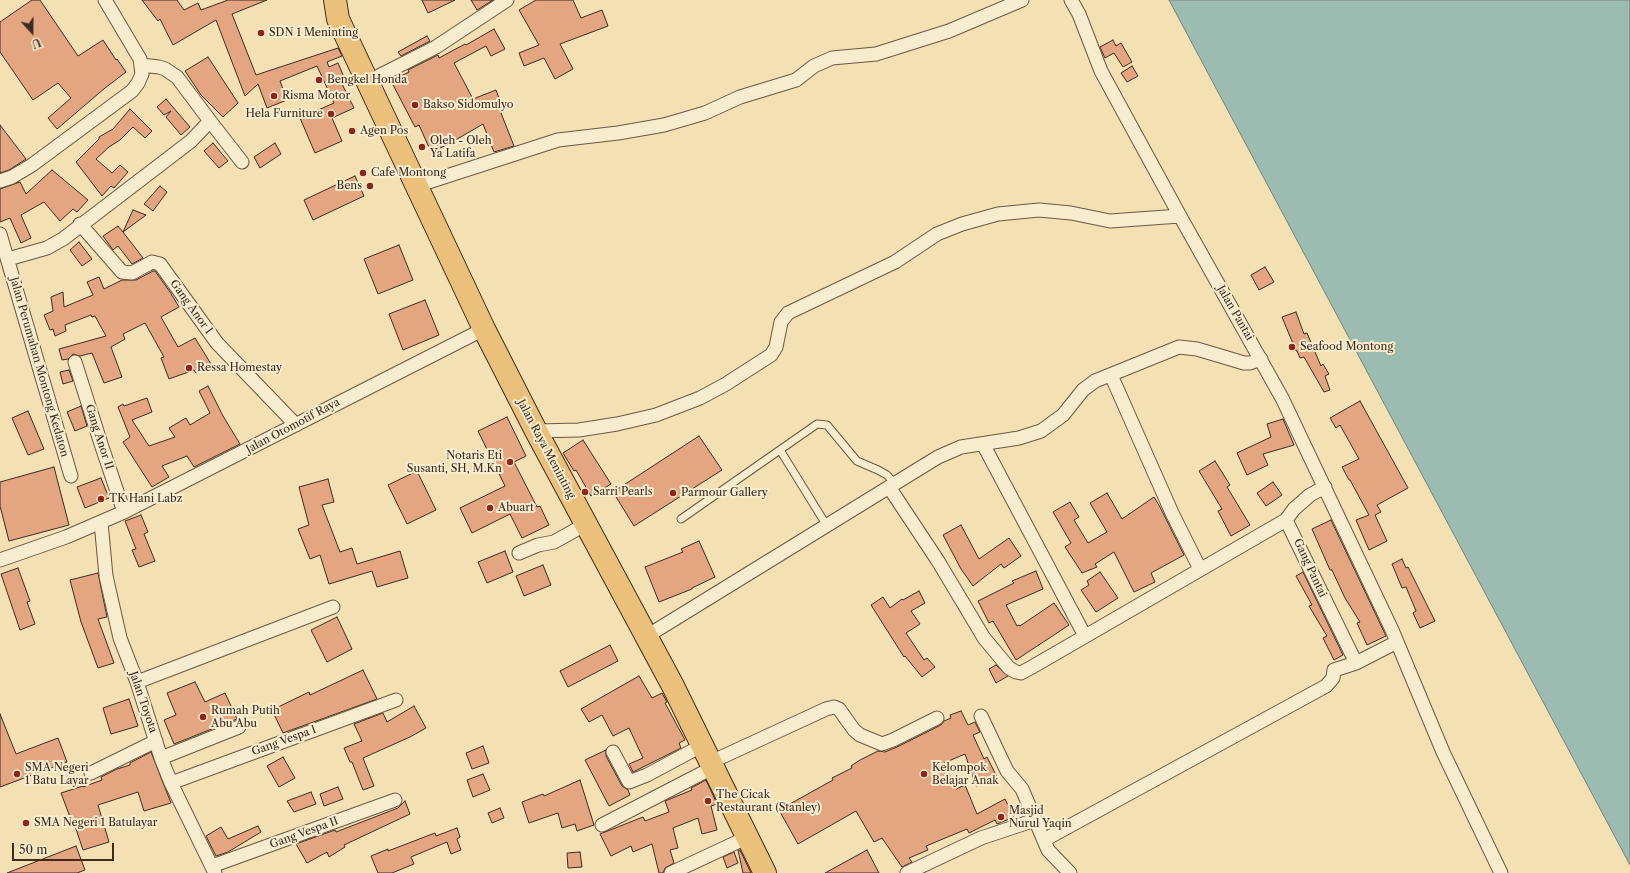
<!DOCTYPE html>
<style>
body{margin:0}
#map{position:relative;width:1630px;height:873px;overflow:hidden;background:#f3e1b4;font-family:"Libre Caslon Text",serif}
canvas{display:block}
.north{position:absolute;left:12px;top:12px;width:40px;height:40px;-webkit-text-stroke:3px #f7ecce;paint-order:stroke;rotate:159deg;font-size:11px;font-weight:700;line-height:16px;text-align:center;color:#3c2b21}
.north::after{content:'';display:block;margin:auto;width:14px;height:18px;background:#3c2b21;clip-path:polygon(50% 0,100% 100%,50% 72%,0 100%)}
.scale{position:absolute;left:12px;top:843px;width:102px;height:18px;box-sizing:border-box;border:2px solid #3c2b21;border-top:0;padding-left:5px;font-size:12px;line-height:14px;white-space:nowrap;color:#3c2b21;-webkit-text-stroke:3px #f7ecce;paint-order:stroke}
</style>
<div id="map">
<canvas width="1630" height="873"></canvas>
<div class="north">U</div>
<div class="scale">50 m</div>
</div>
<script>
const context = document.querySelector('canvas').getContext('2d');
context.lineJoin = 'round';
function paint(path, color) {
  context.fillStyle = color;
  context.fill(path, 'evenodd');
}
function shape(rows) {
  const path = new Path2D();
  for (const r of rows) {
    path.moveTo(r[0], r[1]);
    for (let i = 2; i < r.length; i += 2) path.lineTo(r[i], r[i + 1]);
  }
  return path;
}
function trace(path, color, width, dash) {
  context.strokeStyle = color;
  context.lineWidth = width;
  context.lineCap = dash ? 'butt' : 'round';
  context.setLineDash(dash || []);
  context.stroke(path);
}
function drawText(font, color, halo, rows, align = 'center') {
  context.font = font + ' "Libre Caslon Text",serif';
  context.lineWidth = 4;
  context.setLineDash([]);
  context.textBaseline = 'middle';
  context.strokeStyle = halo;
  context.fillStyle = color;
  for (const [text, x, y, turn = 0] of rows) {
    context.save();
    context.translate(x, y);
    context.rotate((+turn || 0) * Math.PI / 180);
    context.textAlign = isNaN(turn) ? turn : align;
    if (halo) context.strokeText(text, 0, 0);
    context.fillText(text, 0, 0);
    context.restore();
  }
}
const water = shape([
 [1169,0,1630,0,1630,865,1169,0]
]);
const building = shape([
 [32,0,40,0,78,56,103,40,116,60,117,59,126,72,105,88,57,129,48,118,71,98,58,83,33,100,0,52,0,22,32,0],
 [142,0,177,0,184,10,198,3,201,10,228,0,267,0,232,14,256,75,338,48,342,56,327,62,329,67,338,63,346,82,342,84,354,108,332,118,342,141,315,153,300,118,334,103,317,66,280,81,287,100,267,108,258,84,245,96,216,20,173,45,160,19,158,21,142,0],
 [422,0,455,0,428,13,422,0],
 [471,0,493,0,477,10,471,0],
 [536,0,573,0,581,18,602,10,608,26,560,44,573,69,555,79,544,58,524,66,519,53,539,45,519,10,536,0],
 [494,29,505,49,491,56,486,46,454,63,473,99,496,90,504,112,501,113,514,146,494,152,483,124,447,145,431,152,419,125,415,127,391,81,409,72,408,70,438,55,439,58,465,44,466,45,494,29],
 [427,36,430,41,401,56,398,52,427,36],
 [1113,40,1116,46,1121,43,1132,62,1123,67,1114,53,1105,58,1100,47,1113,40],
 [208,57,238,103,223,117,201,95,185,71,208,57],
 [1132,66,1138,76,1127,82,1121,73,1132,66],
 [166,99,190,127,181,135,166,117,171,111,164,115,157,107,166,99],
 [130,109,152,131,145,138,133,127,120,140,109,147,96,159,112,173,120,165,128,172,114,188,111,186,102,196,76,162,99,139,99,137,113,129,130,109],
 [0,125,26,159,9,170,0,173,0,125],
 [213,143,228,161,219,168,204,151,213,143],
 [275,143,281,154,260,168,254,157,275,143],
 [52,170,88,200,77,212,73,209,60,221,44,202,21,215,31,238,21,243,10,218,0,222,0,189,20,182,26,194,52,170],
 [355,176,364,196,313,220,304,200,355,176],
 [160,186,167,192,153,211,144,204,160,186],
 [133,210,146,215,123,232,143,258,132,264,118,246,113,250,103,236,118,226,123,232,133,210],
 [79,242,92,259,82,266,70,250,79,242],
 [399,245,413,280,378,294,364,259,399,245],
 [1265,267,1274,282,1259,290,1251,275,1265,267],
 [153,271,155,271,170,292,179,307,161,317,178,347,195,338,211,364,196,373,194,370,169,379,161,358,164,357,145,323,123,334,125,339,111,347,122,377,104,383,92,353,80,356,73,354,68,359,62,360,59,349,106,336,95,316,92,317,91,315,65,325,66,331,55,336,53,329,50,330,44,315,53,311,51,297,63,292,64,307,93,295,87,282,99,277,104,289,122,280,136,280,153,271],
 [425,300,439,335,403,350,389,314,425,300],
 [1296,312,1304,334,1307,333,1321,366,1323,364,1329,374,1325,376,1330,390,1324,392,1304,357,1300,358,1297,351,1296,351,1282,317,1296,312],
 [69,370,73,381,63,384,60,372,69,370],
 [208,386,223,416,240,444,194,467,187,456,162,466,169,477,152,487,123,442,130,437,118,407,123,404,124,406,147,398,152,412,132,420,149,446,175,437,169,428,186,418,190,425,210,413,199,391,208,386],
 [1360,401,1408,488,1377,505,1381,512,1375,515,1387,541,1369,550,1356,520,1369,515,1350,480,1349,480,1342,467,1359,459,1340,425,1336,428,1330,418,1360,401],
 [81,406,87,426,75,431,67,412,81,406],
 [28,411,44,449,28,455,12,418,28,411],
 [507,417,526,456,514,462,537,507,540,506,549,525,522,538,510,514,472,533,460,508,505,486,478,431,507,417],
 [1283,419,1294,445,1263,454,1268,465,1247,475,1237,453,1271,437,1267,424,1283,419],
 [699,436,722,470,634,526,613,492,699,436],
 [583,440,611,484,591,496,576,470,574,471,563,453,583,440],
 [1215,461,1230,485,1227,487,1250,525,1231,536,1218,511,1222,509,1199,471,1215,461],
 [54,467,69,525,9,541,0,506,0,482,54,467],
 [417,471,436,510,407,524,388,485,417,471],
 [101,478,109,498,85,508,77,487,101,478],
 [328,479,334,502,322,505,340,552,352,548,357,564,400,551,408,578,377,587,372,571,329,584,320,555,310,559,298,529,309,525,299,487,328,479],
 [1273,482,1282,495,1266,506,1257,493,1273,482],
 [1107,493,1122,519,1154,497,1160,507,1184,555,1151,573,1155,582,1134,592,1114,552,1095,564,1097,567,1082,573,1065,547,1071,543,1053,512,1070,502,1079,517,1074,520,1088,543,1107,532,1090,503,1107,493],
 [141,515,148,532,144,534,155,561,139,567,132,550,136,549,125,521,141,515],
 [1331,520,1386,636,1367,645,1357,623,1360,622,1345,598,1332,570,1330,570,1312,529,1331,520],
 [961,525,979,559,1009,538,1021,556,1004,568,1001,564,973,586,961,569,943,535,961,525],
 [699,541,715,577,692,588,692,589,659,602,645,567,683,552,681,549,699,541],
 [505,551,513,572,487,583,478,562,505,551],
 [1402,559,1406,568,1408,567,1435,621,1420,628,1413,613,1416,611,1406,587,1402,588,1392,564,1402,559],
 [543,565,551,585,524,596,516,576,543,565],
 [18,568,30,601,27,602,35,624,20,630,1,574,18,568],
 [1036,571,1043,589,1006,605,1017,626,1019,625,1020,626,1054,603,1069,625,1016,660,993,621,989,623,978,601,1014,583,1012,581,1036,571],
 [1100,572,1118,598,1096,612,1081,590,1089,585,1087,581,1100,572],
 [1303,572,1343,655,1334,660,1323,638,1327,636,1309,606,1312,605,1296,576,1303,572],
 [98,573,107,617,98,619,114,663,98,668,81,622,70,580,98,573],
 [919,591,925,603,911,611,920,624,906,633,924,660,927,658,935,667,922,677,905,656,904,657,871,605,883,597,890,608,902,599,903,600,919,591],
 [337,617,352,649,327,662,311,630,337,617],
 [610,645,618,661,568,687,560,671,610,645],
 [996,665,1008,676,996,683,989,669,996,665],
 [363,670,377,699,283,733,272,710,309,692,310,695,363,670],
 [639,676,652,698,662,693,667,702,665,703,685,740,679,743,681,748,633,772,629,764,643,758,629,728,613,736,602,715,589,722,581,709,639,676],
 [195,682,205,702,225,693,237,719,174,744,164,720,176,715,167,693,195,682],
 [129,699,138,726,111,734,103,708,129,699],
 [414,706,426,728,410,737,363,758,374,786,363,790,352,762,350,762,344,748,362,741,354,724,383,713,387,722,414,706],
 [961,711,968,725,975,722,980,732,973,735,984,759,987,757,997,777,976,786,965,754,944,763,956,789,965,785,977,814,1005,799,1014,817,997,824,995,820,969,833,967,829,926,846,928,850,909,858,912,862,902,867,882,838,874,842,856,811,798,844,779,810,833,780,832,778,852,768,851,766,860,760,878,751,885,752,897,747,941,725,944,721,951,718,950,715,961,711],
 [0,714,16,754,58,738,67,762,0,787,0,714],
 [483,746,489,763,472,769,466,753,483,746],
 [606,750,606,756,622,786,628,790,630,795,609,806,585,760,606,750],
 [151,752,171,803,144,811,138,792,98,805,109,842,83,850,72,817,70,817,61,793,83,786,83,787,102,780,101,777,117,769,130,765,130,763,151,752],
 [283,757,295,778,279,787,267,766,283,757],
 [483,774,490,790,473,797,467,780,483,774],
 [580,780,594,825,577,831,575,824,562,828,558,813,529,823,522,802,543,794,544,796,580,780],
 [706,780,717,804,711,806,717,830,702,834,698,818,673,828,678,848,670,850,674,863,665,868,663,873,659,873,652,844,633,852,631,846,611,856,600,834,643,817,645,821,669,812,665,801,692,790,691,788,706,780],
 [338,787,343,799,324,806,320,794,338,787],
 [311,792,316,804,294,812,287,801,311,792],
 [405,801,410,814,344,845,345,847,329,857,327,852,307,863,296,844,335,830,336,832,398,808,405,801],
 [500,808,504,818,492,823,488,813,500,808],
 [258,826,261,832,228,852,216,856,206,836,221,827,228,839,258,826],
 [457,828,460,837,457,839,461,850,451,854,447,842,411,857,414,864,392,873,378,873,371,856,388,849,388,851,435,833,436,836,457,828],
 [76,846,85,870,77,873,7,873,76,846],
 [738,850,740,850,751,873,743,873,738,850],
 [867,850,879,873,825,873,867,850],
 [580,852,582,867,568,868,567,853,580,852],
 [734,852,738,863,727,868,723,857,734,852]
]);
const service = shape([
 [780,450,827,526],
 [681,519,817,424,827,425,857,461,878,470,887,475,895,484]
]);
const minor = shape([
 [1071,0,1079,14,1101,71,1180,216,1282,398,1392,630,1443,752,1501,873],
 [367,82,436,47,507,0],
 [210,121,242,162],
 [0,181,12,177,32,165,132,91,138,83,142,74,140,59,105,0],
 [416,186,558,140,618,133,664,125,705,113,740,97,796,80,814,66,832,58,876,54,949,31,1022,0],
 [80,224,122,272,132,273,152,262,160,264,217,343,296,425],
 [0,234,71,476],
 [8,259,47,248,63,239,191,141,210,121,177,77,165,69,159,67,141,65],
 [75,362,102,447,124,512],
 [1111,375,1172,513,1200,569],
 [536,431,579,430,617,424,656,415,700,398,726,384,771,355,776,347,781,322,788,313,895,262,937,234,962,224,998,214,1039,210,1071,213,1110,221,1180,216],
 [983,444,1085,636],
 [889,487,938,561,984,638,1009,668,1016,672,1021,673,1032,667,1286,520],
 [1325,487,1310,495,1294,509,1286,520,1356,663],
 [101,522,106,576,120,638,137,682,161,758,171,783,215,873],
 [519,553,538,545,554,542,586,524],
 [0,560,66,537,124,512,484,329],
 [647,636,938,457,961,447,1019,438,1041,431,1063,415,1083,390,1095,381,1179,347,1197,349,1244,363,1250,363,1261,359],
 [137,682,333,607],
 [981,716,1007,771,1022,789,1048,850,1070,873],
 [613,752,629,782,647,775,703,745],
 [161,758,239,727],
 [711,762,826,709,834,707,839,709,854,730,860,735,882,744,893,740,937,718],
 [91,773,156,741],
 [171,783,396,700],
 [602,825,714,767],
 [1044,840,1326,686,1333,678,1334,670,1356,663,1397,642],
 [212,866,395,800],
 [671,873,748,837],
 [907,873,981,838,1035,820]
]);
const trunk = shape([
 [335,0,338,19,484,329,536,431,673,686,765,873]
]);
const markers = [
 [261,33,4,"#8f2418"],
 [319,80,4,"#8f2418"],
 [274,96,4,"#8f2418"],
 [415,105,4,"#8f2418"],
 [331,114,4,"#8f2418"],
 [352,131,4,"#8f2418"],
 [422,147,4,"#8f2418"],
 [363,173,4,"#8f2418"],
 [370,186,4,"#8f2418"],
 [1292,347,4,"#8f2418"],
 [189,368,4,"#8f2418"],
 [510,462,4,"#8f2418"],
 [585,492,4,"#8f2418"],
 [673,493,4,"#8f2418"],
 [101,499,4,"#8f2418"],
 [490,508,4,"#8f2418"],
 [203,717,4,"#8f2418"],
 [17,774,4,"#8f2418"],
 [924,774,4,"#8f2418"],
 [708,801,4,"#8f2418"],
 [1001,817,4,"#8f2418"],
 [26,823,4,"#8f2418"]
];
const poiNames = [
 ["SDN 1 Meninting",269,33],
 ["Bengkel Honda",327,80],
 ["Risma Motor",282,96],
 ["Bakso Sidomulyo",423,105],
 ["Hela Furniture",323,114,"right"],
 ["Agen Pos",360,131],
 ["Oleh - Oleh",430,141],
 ["Ya Latifa",430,154],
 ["Cafe Montong",371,173],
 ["Bens",362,186,"right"],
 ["Seafood Montong",1300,347],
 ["Ressa Homestay",197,368],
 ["Notaris Eti",502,456,"right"],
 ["Susanti, SH, M.Kn",502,469,"right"],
 ["Sarri Pearls",593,492],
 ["Parmour Gallery",681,493],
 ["TK Hani Labz",109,499],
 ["Abuart",498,508],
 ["Rumah Putih",211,711],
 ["Abu Abu",211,724],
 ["SMA Negeri",25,768],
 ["1 Batu Layar",25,781],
 ["Kelompok",932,768],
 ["Belajar Anak",932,781],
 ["The Cicak",716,795],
 ["Restaurant (Stanley)",716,808],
 ["Masjid",1009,811],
 ["Nurul Yaqin",1009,824],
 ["SMA Negeri 1 Batulayar",34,823]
];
const streetNames = [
 ["Gang Anor I",191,307,54],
 ["Jalan Pantai",1235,313,60],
 ["Jalan Perumahan Montong Kedaton",39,367,74],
 ["Jalan Otomotif Raya",293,426,-28],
 ["Gang Anor II",99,437,72],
 ["Jalan Raya Meninting",546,449,62],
 ["Gang Pantai",1310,568,65],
 ["Jalan Toyota",143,702,71],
 ["Gang Vespa I",284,741,-20],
 ["Gang Vespa II",304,833,-20]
];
paint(water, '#9cbcb2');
trace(water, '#768278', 1);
paint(building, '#e4a681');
trace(building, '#3c2b21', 1);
trace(service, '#6a5846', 9);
trace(minor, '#6a5846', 15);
trace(trunk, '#3c2b21', 24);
trace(service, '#f7ecce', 7);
trace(minor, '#f7ecce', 13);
trace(trunk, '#eac07a', 22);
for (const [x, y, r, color] of markers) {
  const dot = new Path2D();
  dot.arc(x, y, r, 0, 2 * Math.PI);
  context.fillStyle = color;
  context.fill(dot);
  trace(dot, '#f7ecce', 1.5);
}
drawText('11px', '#3c2b21', '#f7ecce', poiNames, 'left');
drawText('11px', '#3c2b21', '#f7ecce', streetNames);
</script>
